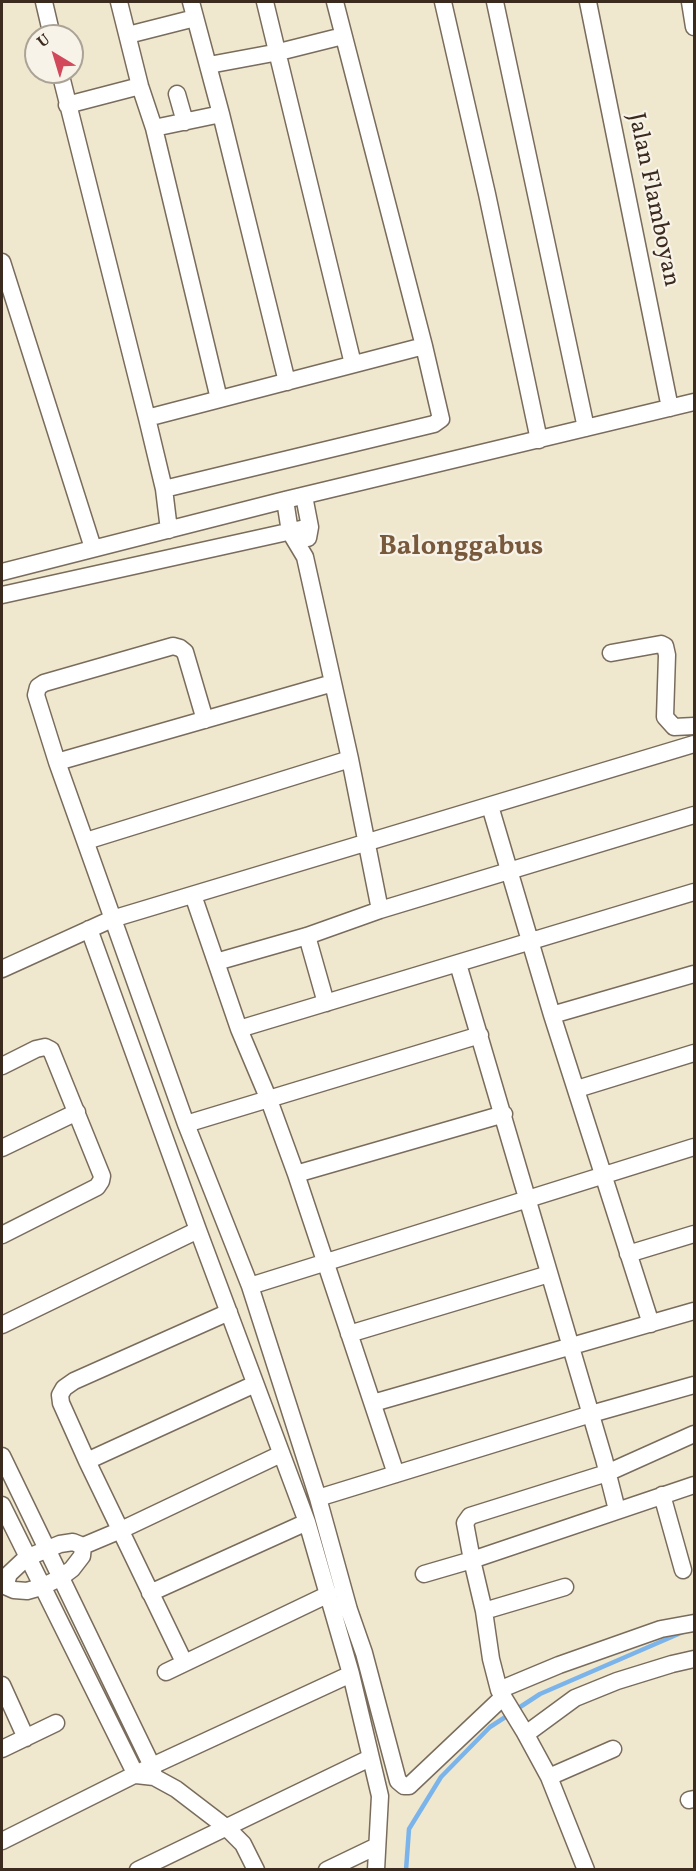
<!DOCTYPE html>
<style>
body{margin:0}
#map{position:relative;width:696px;height:1871px;overflow:hidden;background:#efe8cf;font-family:Vollkorn,serif}
canvas{display:block}
.frame{position:absolute;inset:0;border:3px solid #3b2a1e;pointer-events:none}
.north{position:absolute;left:24px;top:24px;width:60px;height:60px;box-sizing:border-box;background:#f7f3e8;border:2px solid #aca397;border-radius:50%;rotate:322deg;font-size:16px;font-weight:700;line-height:24px;text-align:center;color:#3b2a1e}
.north::after{content:'';display:block;margin:auto;width:21px;height:27px;background:#d1495b;clip-path:polygon(50% 0,100% 100%,50% 72%,0 100%)}
</style>
<div id="map">
<canvas width="696" height="1871"></canvas>
<div class="frame"></div>
<div class="north">U</div>
</div>
<script>
const context = document.querySelector('canvas').getContext('2d');
context.lineJoin = 'round';
function shape(rows) {
  const path = new Path2D();
  for (const r of rows) {
    path.moveTo(r[0], r[1]);
    for (let i = 2; i < r.length; i += 2) path.lineTo(r[i], r[i + 1]);
  }
  return path;
}
function trace(path, color, width, dash) {
  context.strokeStyle = color;
  context.lineWidth = width;
  context.lineCap = dash ? 'butt' : 'round';
  context.setLineDash(dash || []);
  context.stroke(path);
}
function drawText(font, color, halo, rows, align = 'center') {
  context.font = font + ' Vollkorn,serif';
  context.lineWidth = 4.5;
  context.setLineDash([]);
  context.textBaseline = 'middle';
  context.strokeStyle = halo;
  context.fillStyle = color;
  for (const [text, x, y, turn = 0] of rows) {
    context.save();
    context.translate(x, y);
    context.rotate((+turn || 0) * Math.PI / 180);
    context.textAlign = isNaN(turn) ? turn : align;
    if (halo) context.strokeText(text, 0, 0);
    context.fillText(text, 0, 0);
    context.restore();
  }
}
const stream = shape([
 [517,1709,540,1694,683,1632],
 [406,1870,409,1829,441,1777,490,1727,510,1714]
]);
const minor = shape([
 [44,2,52,36],
 [119,2,140,86,154,128,219,399],
 [191,2,221,114,287,382],
 [265,2,353,364],
 [443,2,487,194,539,440],
 [495,2,586,428],
 [588,2,670,408],
 [690,2,694,27],
 [128,35,195,18],
 [209,65,279,52,343,36],
 [60,72,147,418,164,489,169,530],
 [177,94,185,122],
 [67,105,140,86],
 [154,128,221,114],
 [2,262,93,548],
 [147,418,424,346],
 [164,489,434,424,441,419,424,346,335,2],
 [304,496,310,527,308,538],
 [285,500,290,532,305,557,350,759,380,910],
 [2,572,285,500,694,402],
 [2,595,310,527],
 [611,653,661,644,665,646,667,655,665,717,674,727,694,726],
 [205,720,185,652,180,648,173,646,44,683,38,687,36,695,57,762,186,1124,250,1286,318,1498,349,1610,364,1653,398,1781,404,1786,409,1786,502,1698],
 [57,762,333,683],
 [490,806,552,1015,651,1324],
 [86,841,350,759],
 [193,895,239,1029,269,1100,296,1174,396,1474],
 [89,929,198,1230,307,1522,351,1674,380,1796,376,1870],
 [307,936,326,1003],
 [216,962,307,936,380,910,694,815],
 [458,964,604,1459,617,1510],
 [2,969,112,919,694,744],
 [552,1015,694,974],
 [239,1029,694,892],
 [2,1066,36,1049,45,1047,51,1050,102,1176,101,1181,97,1187,2,1235],
 [577,1089,694,1053],
 [186,1124,480,1035],
 [2,1148,77,1112],
 [296,1174,504,1114],
 [628,1254,694,1234],
 [250,1286,694,1147],
 [2,1325,198,1230],
 [349,1334,549,1274],
 [373,1403,694,1311],
 [2,1456,152,1766,154,1777],
 [87,1461,255,1384],
 [662,1495,683,1570],
 [318,1498,591,1414,694,1385],
 [2,1505,136,1775,154,1777,176,1789,227,1828,243,1844,256,1870],
 [73,1542,83,1546,82,1556,72,1569,60,1578,41,1587,27,1591,14,1590,5,1586,9,1574,26,1558,60,1544,73,1542],
 [83,1546,121,1530,281,1454],
 [424,1574,472,1560,465,1523,470,1516,607,1473,694,1434],
 [150,1593,307,1522],
 [484,1611,565,1587],
 [184,1662,87,1461,61,1403,60,1395,64,1388,74,1381,229,1312],
 [166,1672,329,1594],
 [2,1685,26,1738],
 [499,1690,559,1665,661,1629,694,1623],
 [526,1734,575,1698,617,1681,672,1664,694,1659],
 [2,1749,56,1723],
 [549,1777,613,1749],
 [689,1800,694,1799],
 [2,1841,152,1766,351,1674],
 [138,1870,370,1758],
 [327,1870,377,1846],
 [586,1870,549,1777,524,1731,499,1690,491,1659,484,1611,472,1560,694,1485]
]);
const streetNames = [
 ["Jalan Flamboyan",652,200,78]
];
const quarterNames = [
 ["Balonggabus",461,549]
];
trace(stream, '#7bb4eb', 4.5);
trace(minor, '#7a6c5c', 19);
trace(minor, '#fff', 16);
drawText('24px', '#3b2a1e', '#f7f3e8', streetNames);
drawText('bold 27px', '#78593c', '#f7f3e8', quarterNames);
</script>
